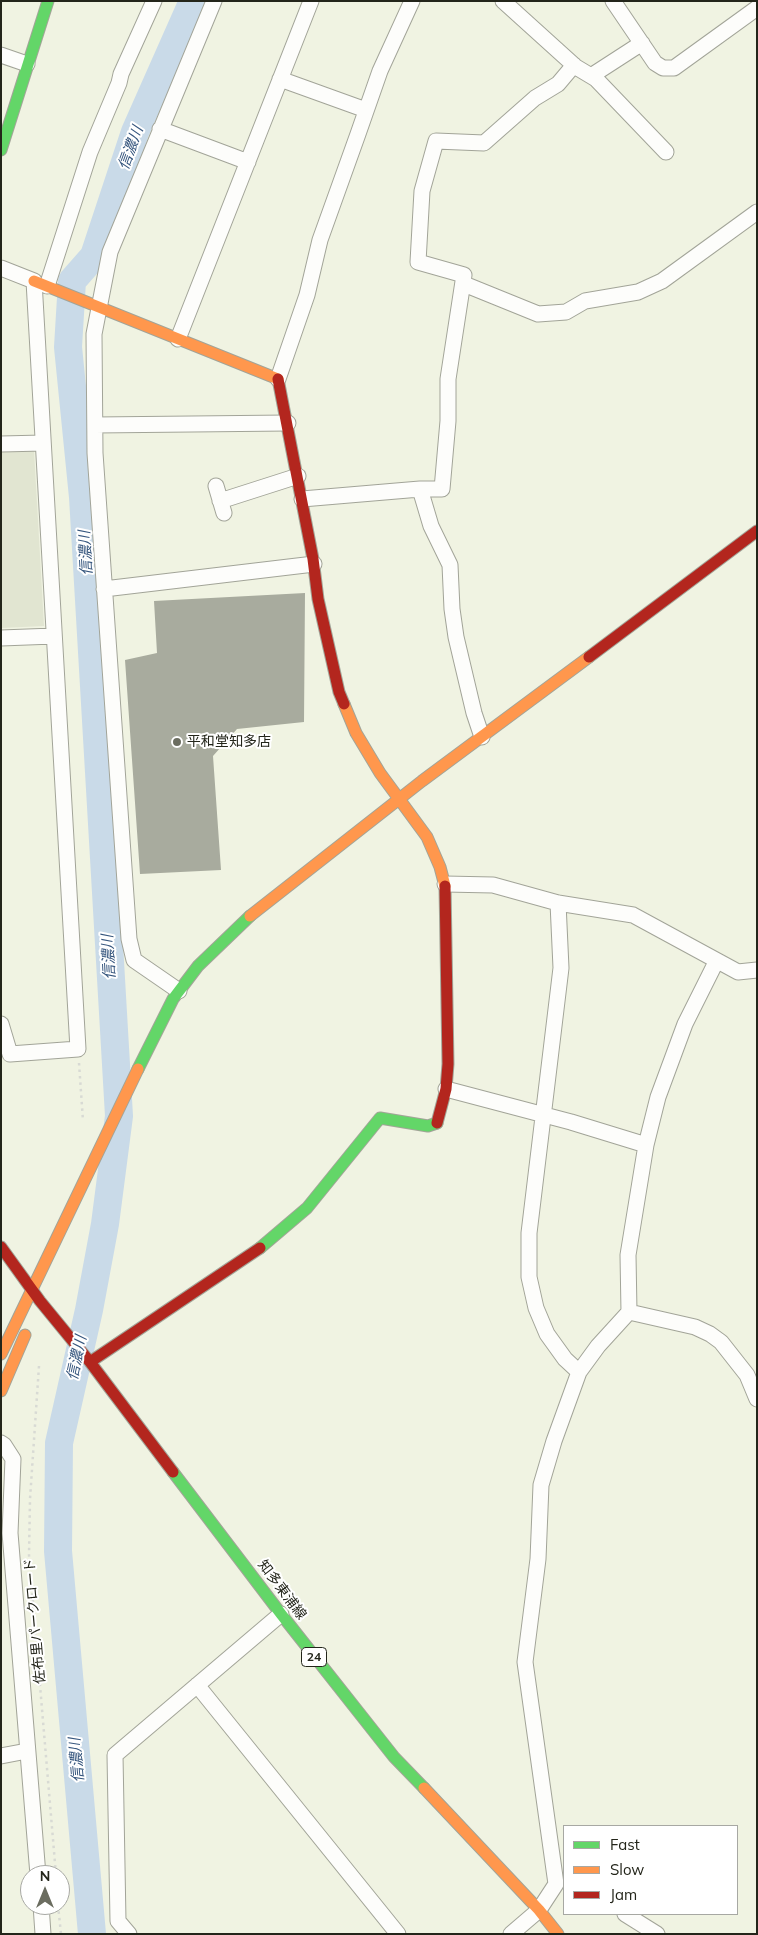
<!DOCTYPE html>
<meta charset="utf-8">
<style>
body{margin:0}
#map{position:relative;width:758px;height:1935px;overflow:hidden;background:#f0f3e2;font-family:Mulish,sans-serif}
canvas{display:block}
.frame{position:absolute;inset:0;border:2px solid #23251a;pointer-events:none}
.legend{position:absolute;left:563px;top:1825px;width:175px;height:90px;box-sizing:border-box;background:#fff;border:1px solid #a7a8a3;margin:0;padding:6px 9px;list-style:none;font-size:15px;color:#23251a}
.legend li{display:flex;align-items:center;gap:10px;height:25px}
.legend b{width:25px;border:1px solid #a7a8a3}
.north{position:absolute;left:20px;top:1865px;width:50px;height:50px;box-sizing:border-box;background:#fff;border:1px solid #a7a8a3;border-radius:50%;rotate:0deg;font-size:14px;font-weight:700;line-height:20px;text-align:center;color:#23251a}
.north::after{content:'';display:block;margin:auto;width:18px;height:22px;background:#6b6d60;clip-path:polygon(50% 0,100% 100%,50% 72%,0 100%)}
</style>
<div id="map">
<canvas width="758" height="1935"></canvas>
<div class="frame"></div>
<ul class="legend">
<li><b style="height:6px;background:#63d668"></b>Fast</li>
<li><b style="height:6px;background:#ff974d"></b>Slow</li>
<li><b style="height:6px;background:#b3261e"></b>Jam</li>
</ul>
<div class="north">N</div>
</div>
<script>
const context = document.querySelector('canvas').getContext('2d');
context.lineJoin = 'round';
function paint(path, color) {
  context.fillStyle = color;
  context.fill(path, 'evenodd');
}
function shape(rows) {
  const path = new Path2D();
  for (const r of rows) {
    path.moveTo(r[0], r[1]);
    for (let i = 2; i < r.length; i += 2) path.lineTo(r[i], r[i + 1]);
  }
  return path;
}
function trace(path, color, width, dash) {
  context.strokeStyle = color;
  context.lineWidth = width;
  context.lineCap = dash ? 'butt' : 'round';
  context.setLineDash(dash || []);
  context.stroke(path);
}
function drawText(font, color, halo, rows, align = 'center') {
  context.font = font + ' Mulish,"Noto Sans JP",sans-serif';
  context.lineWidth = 4;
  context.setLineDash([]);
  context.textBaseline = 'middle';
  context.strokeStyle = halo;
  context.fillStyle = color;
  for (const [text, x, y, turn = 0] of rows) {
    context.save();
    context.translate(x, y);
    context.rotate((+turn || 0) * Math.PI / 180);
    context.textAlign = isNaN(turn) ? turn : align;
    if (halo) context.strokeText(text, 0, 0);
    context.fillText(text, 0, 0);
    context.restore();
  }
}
const green = shape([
 [34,450,44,626,1,628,1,451]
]);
const river = shape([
 [92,1934,58,1551,59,1443,89,1310,105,1224,119,1116,83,497,68,347,72,281,94,256,135,132,193,1]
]);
const building = shape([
 [305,593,304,722,237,729,213,756,221,870,140,874,125,660,157,653,154,601]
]);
const path = shape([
 [79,1063,83,1121],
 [39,1366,30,1499,29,1555,56,1875],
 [58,1905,61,1934]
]);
const street = shape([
 [503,1,576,67,596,79,666,152],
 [613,1,655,63,663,68,674,68,757,8],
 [1,55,27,64],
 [591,76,642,43],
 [280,79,366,110],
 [160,129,248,162],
 [1,268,34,281,78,1049,10,1054,1,1024],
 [464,284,538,314,566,312,585,301,638,292,662,281,757,212],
 [47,286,90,152,119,83,121,74,154,1],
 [178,339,311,1],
 [278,379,307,295,320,240,358,134,380,71,412,1],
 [95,425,288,423],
 [1,444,43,443],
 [216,486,224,513],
 [302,499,420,489],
 [220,501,298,476],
 [104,589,314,564],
 [1,638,54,636],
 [482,737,474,713,456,637,452,609,450,565,431,526,420,489,442,489,448,421,448,379,464,275,418,262,422,191,436,141,484,143,535,98,558,84,574,65],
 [445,884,493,885,558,903,633,915,738,972,757,970],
 [558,903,561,968,529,1233,529,1277,536,1308,547,1334,565,1359,579,1372],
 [179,991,134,960,129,939,95,453,94,334,110,252,214,1],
 [446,1089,571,1122,646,1145],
 [629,1312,695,1327,710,1334,721,1342,747,1375,757,1399],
 [1,1443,4,1445,13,1459,10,1533,38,1875],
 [197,1685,398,1934],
 [1,1756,27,1751],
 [41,1905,43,1934],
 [625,1914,657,1934],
 [129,1934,118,1921,115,1755,281,1614],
 [511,1934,539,1910,556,1884,525,1662,538,1559,541,1485,554,1441,579,1372,598,1346,629,1312,628,1255,646,1145,658,1097,685,1024,716,962]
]);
const fast = shape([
 [1,150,48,1],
 [138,1069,173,999,198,966,250,916],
 [260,1248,307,1208,380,1118,428,1126,437,1123],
 [173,1472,281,1614,394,1757,424,1788]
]);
const slow = shape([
 [34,281,278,379],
 [344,704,356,733,380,773,427,837,440,867,445,886],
 [250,916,422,781,589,657],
 [1,1354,138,1069],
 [1,1391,25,1335],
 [424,1788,539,1910,558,1934]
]);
const jam = shape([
 [278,379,313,559,318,599,339,692,344,704],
 [589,657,757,531],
 [437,1123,446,1089,448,1064,445,886],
 [1,1247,40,1301,90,1362,173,1472],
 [90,1362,260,1248]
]);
const markers = [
 [177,742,5,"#6b6d60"]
];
const shields = [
 [314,1657,25]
];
const shieldNames = [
 ["24",314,1657]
];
const poiNames = [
 ["平和堂知多店",187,742]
];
const streetNames = [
 ["知多東浦線",282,1590,53],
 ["佐布里パークロード",35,1621,-95]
];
const waterNames = [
 ["信濃川",131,148,-70],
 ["信濃川",86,553,-93],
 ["信濃川",109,957,-93],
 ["信濃川",77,1358,-78],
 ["信濃川",77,1760,-95]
];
paint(green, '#e1e5d1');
trace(river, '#c9dae8', 28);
paint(building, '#a8ab9e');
trace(street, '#a2a498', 17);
trace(fast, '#a2a498', 13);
trace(slow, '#a2a498', 13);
trace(jam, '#a2a498', 13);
trace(path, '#d8dad4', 2.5, [2.5, 4]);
trace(street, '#fdfdfb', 15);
trace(fast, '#63d668', 11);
trace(slow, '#ff974d', 11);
trace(jam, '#b3261e', 11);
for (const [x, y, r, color] of markers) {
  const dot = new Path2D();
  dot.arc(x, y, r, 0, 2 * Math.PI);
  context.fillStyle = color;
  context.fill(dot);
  trace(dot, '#fff', 2);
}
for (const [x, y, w] of shields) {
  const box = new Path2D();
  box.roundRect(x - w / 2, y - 9.5, w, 19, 4);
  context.fillStyle = '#fff';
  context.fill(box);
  trace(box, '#23251a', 1);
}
drawText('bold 12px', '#23251a', null, shieldNames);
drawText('14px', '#23251a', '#fff', poiNames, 'left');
drawText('14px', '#23251a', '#fff', streetNames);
drawText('italic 15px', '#35557d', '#fff', waterNames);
</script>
